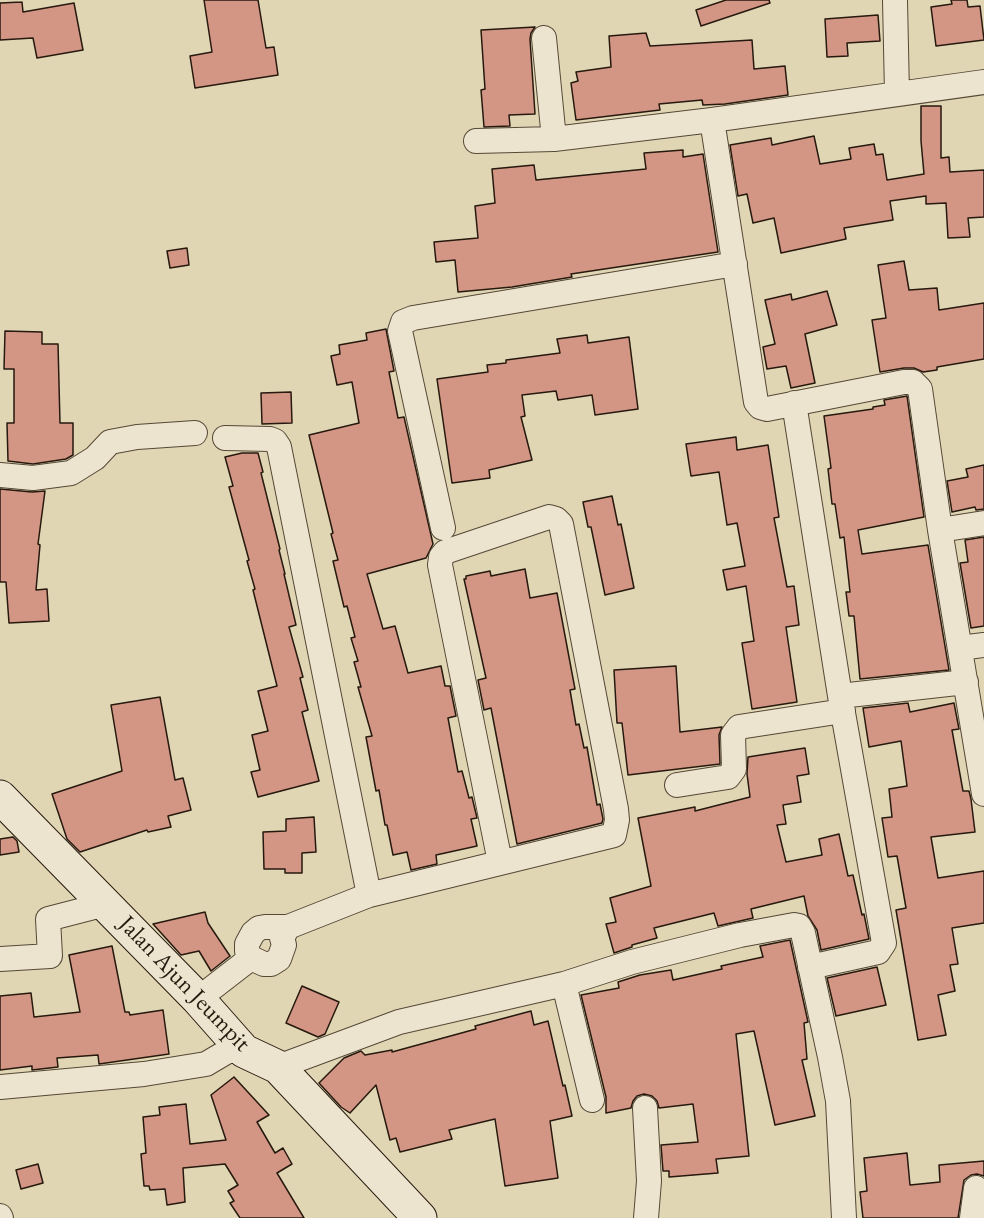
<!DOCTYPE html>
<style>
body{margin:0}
canvas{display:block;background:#e1d6b3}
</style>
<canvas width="984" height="1218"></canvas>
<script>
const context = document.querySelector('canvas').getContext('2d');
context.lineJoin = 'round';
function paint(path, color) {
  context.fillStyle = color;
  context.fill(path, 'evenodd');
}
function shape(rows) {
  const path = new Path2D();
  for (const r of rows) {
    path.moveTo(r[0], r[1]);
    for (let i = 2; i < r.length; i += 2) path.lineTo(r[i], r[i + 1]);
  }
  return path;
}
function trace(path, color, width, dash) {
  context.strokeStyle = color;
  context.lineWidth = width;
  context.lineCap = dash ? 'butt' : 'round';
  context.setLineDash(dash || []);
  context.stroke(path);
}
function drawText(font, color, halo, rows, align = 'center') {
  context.font = font + ' "EB Garamond",serif';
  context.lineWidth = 4.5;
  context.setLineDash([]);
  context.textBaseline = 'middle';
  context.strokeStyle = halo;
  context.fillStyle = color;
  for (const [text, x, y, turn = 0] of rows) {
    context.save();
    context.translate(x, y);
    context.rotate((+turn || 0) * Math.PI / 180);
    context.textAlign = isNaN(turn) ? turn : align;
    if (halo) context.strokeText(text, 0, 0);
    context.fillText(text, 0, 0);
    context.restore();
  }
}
const building = shape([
 [204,0,258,0,266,48,274,47,278,75,195,88,190,56,212,52,204,0],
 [726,0,769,0,770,3,701,26,696,10,726,0],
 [951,0,967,0,968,7,980,6,984,40,936,46,931,7,952,4,951,0],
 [22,2,23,12,74,3,83,50,37,58,33,38,0,40,0,3,22,2],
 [878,15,880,41,847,43,848,56,827,57,825,19,878,15],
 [535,27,531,33,530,39,535,114,509,115,510,126,484,127,481,90,485,89,481,30,535,27],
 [646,33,650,46,752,40,754,69,785,66,788,95,725,104,703,105,702,100,659,104,660,110,576,120,571,83,578,81,576,72,611,67,609,36,646,33],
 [921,106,941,106,941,158,949,157,950,172,984,170,984,217,968,218,970,237,948,238,946,203,926,204,926,196,890,201,893,220,844,228,846,239,781,253,774,218,753,223,747,194,738,196,730,145,771,138,772,145,814,136,820,164,851,159,849,148,874,144,876,155,883,154,887,180,924,174,921,141,921,106],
 [683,150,683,157,703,154,718,252,571,274,572,277,512,287,458,292,455,260,436,262,434,242,478,238,475,206,495,203,492,169,534,165,536,180,646,169,644,153,683,150],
 [187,248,189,265,170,268,167,251,187,248],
 [904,261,909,290,937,288,939,310,984,303,984,359,937,367,937,370,923,372,914,368,904,368,880,372,872,320,886,318,878,265,904,261],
 [827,291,837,325,805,334,815,383,791,388,786,366,767,369,763,347,775,344,765,300,791,294,792,300,827,291],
 [386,329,394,371,389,372,398,418,404,417,433,544,426,558,367,574,383,629,395,626,408,673,441,666,445,686,450,686,456,716,448,718,458,772,462,771,469,798,472,797,477,818,471,819,477,846,436,855,437,864,411,870,407,852,393,855,387,825,385,825,379,790,376,791,366,737,372,736,358,687,361,687,354,662,358,661,351,638,355,637,347,606,344,607,333,561,338,560,331,534,333,533,309,435,359,423,352,382,337,385,331,356,340,354,339,345,367,340,366,333,386,329],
 [5,331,42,332,42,344,58,344,60,423,73,423,73,455,66,459,33,464,8,461,7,423,14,423,14,369,4,369,5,331],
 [587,335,588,343,629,337,638,409,595,415,592,395,558,400,556,391,522,395,525,416,521,417,532,460,489,470,490,478,452,483,437,379,488,372,487,365,506,363,506,360,560,353,557,339,587,335],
 [291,392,292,423,262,424,261,393,291,392],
 [907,396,924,517,858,530,862,554,928,545,949,670,860,679,854,616,849,616,846,592,850,592,844,537,840,538,835,504,832,504,828,469,831,468,824,416,873,409,873,407,885,405,884,400,907,396],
 [736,437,737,450,768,445,779,517,774,518,787,587,794,586,799,625,786,627,797,702,752,709,742,643,754,641,746,586,727,590,723,570,745,566,737,523,727,525,719,472,691,476,686,444,736,437],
 [242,453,258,453,263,472,261,473,280,549,279,550,285,574,284,574,296,625,289,627,303,677,300,678,308,710,302,712,319,781,258,797,251,772,260,770,252,735,268,731,258,691,277,686,253,590,255,589,247,561,249,560,229,487,233,486,225,457,242,453],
 [984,465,984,509,976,510,975,507,952,512,947,481,968,477,966,469,984,465],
 [0,489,32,492,45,491,38,544,40,545,36,590,47,589,49,621,9,623,6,582,0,582,0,489],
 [612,496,618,525,621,524,634,588,605,595,591,527,588,527,583,502,612,496],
 [984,537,984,626,971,628,960,563,968,562,965,540,984,537],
 [525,569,530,598,557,593,575,689,570,690,576,725,579,724,584,748,587,747,597,805,600,804,603,819,602,823,517,844,491,708,484,710,478,680,486,678,464,579,466,579,466,576,490,571,491,576,525,569],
 [676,666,680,732,722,727,719,735,720,764,628,775,622,723,617,723,614,670,676,666],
 [160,697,175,780,183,778,191,810,168,816,171,827,148,832,147,830,80,852,67,839,52,794,122,771,111,705,160,697],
 [908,703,910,712,954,703,959,729,952,730,963,791,969,791,971,799,975,832,931,837,938,878,984,871,984,923,952,928,958,964,950,965,955,991,938,995,946,1035,918,1040,896,910,906,908,897,856,888,857,882,818,892,817,889,789,907,786,901,741,869,747,863,708,908,703],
 [805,748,809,774,797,776,801,802,783,805,786,824,777,825,786,862,822,855,819,839,839,834,848,876,853,875,862,915,864,914,869,939,821,950,817,930,808,916,804,896,751,909,753,918,718,926,714,913,654,928,657,938,632,945,632,947,614,953,606,924,616,922,610,898,651,886,638,818,695,807,695,811,750,797,747,774,748,757,805,748],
 [314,817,316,852,302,853,302,873,285,873,285,869,264,869,263,832,286,831,286,819,314,817],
 [13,837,17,841,19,852,0,855,0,839,13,837],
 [205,912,208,923,230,956,211,971,199,951,181,955,153,924,205,912],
 [790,940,808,1022,804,1023,807,1059,802,1060,815,1116,775,1125,754,1031,736,1034,749,1156,716,1159,718,1173,669,1177,669,1171,663,1171,661,1145,698,1142,693,1104,659,1108,657,1101,652,1096,644,1094,637,1096,633,1101,631,1108,606,1113,606,1097,581,995,619,988,618,982,640,975,671,970,673,980,722,969,721,966,763,957,760,946,790,940],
 [112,946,125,1012,129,1012,130,1015,163,1010,169,1054,99,1064,98,1055,57,1058,58,1067,32,1070,32,1066,0,1070,0,996,31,993,34,1017,80,1012,69,955,112,946],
 [877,967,886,1005,836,1016,827,978,877,967],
 [302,986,339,1002,325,1034,318,1037,286,1023,302,986],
 [531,1011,534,1025,548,1021,563,1086,565,1085,572,1116,550,1121,558,1178,505,1186,495,1119,449,1130,452,1139,400,1152,396,1138,390,1140,376,1085,350,1113,341,1107,319,1083,344,1058,361,1051,365,1055,392,1050,392,1052,476,1029,475,1026,531,1011],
 [234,1077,269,1115,257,1122,275,1153,283,1148,292,1164,277,1173,304,1218,240,1218,230,1203,234,1201,228,1191,238,1185,225,1164,183,1168,185,1202,167,1205,165,1189,150,1190,149,1186,144,1186,141,1154,146,1153,143,1117,160,1115,159,1107,186,1104,190,1144,226,1140,211,1095,234,1077],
 [907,1153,910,1185,940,1182,939,1165,984,1161,984,1176,977,1174,971,1175,964,1180,958,1218,863,1218,860,1192,867,1191,864,1158,907,1153],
 [38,1164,43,1183,21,1189,16,1170,38,1164]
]);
const street = shape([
 [895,0,897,94],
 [544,38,554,139],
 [712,120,756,402,760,407,767,409,904,382,913,382,920,389,940,530,984,794],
 [476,141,554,139,712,120,984,82],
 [794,403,840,696,884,943,878,952,810,967],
 [225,438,270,439,275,441,279,447,369,895],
 [0,475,33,478,71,473,95,458,110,442,137,437,195,433],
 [443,528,400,331,403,322,413,318,735,264],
 [940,530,984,523],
 [960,648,984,645],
 [840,696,966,682],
 [677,785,728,777,734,769,733,735,739,727,843,711],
 [265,927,288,927,282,938,284,945,279,959,271,964,264,964,251,958,247,951,247,944,253,933,259,928,265,927],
 [288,927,369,895,614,835,617,820,616,809,561,524,556,519,549,517,445,552,441,557,440,565,500,862],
 [0,959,50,956,48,919,106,904],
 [564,984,592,1100],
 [198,999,251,958],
 [278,1067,399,1022,564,984,632,962,740,935,794,925,799,926,803,933,830,1057,838,1101,844,1218],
 [0,1087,144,1074,206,1064,228,1051,244,1051],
 [645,1108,649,1181,646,1218],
 [0,1216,1,1218],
 [972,1218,976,1188]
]);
const secondary = shape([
 [0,797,198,999,244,1051,278,1067,420,1218]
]);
const streetNames = [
 ["Jalan Ajun Jeumpit",184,984,46]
];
paint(building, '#d39584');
trace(building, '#26190e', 1.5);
trace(street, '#554837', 26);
trace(secondary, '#26190e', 35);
trace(street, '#ece4ce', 24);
trace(secondary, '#ece4ce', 33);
drawText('24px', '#26190e', '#ece4ce', streetNames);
</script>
